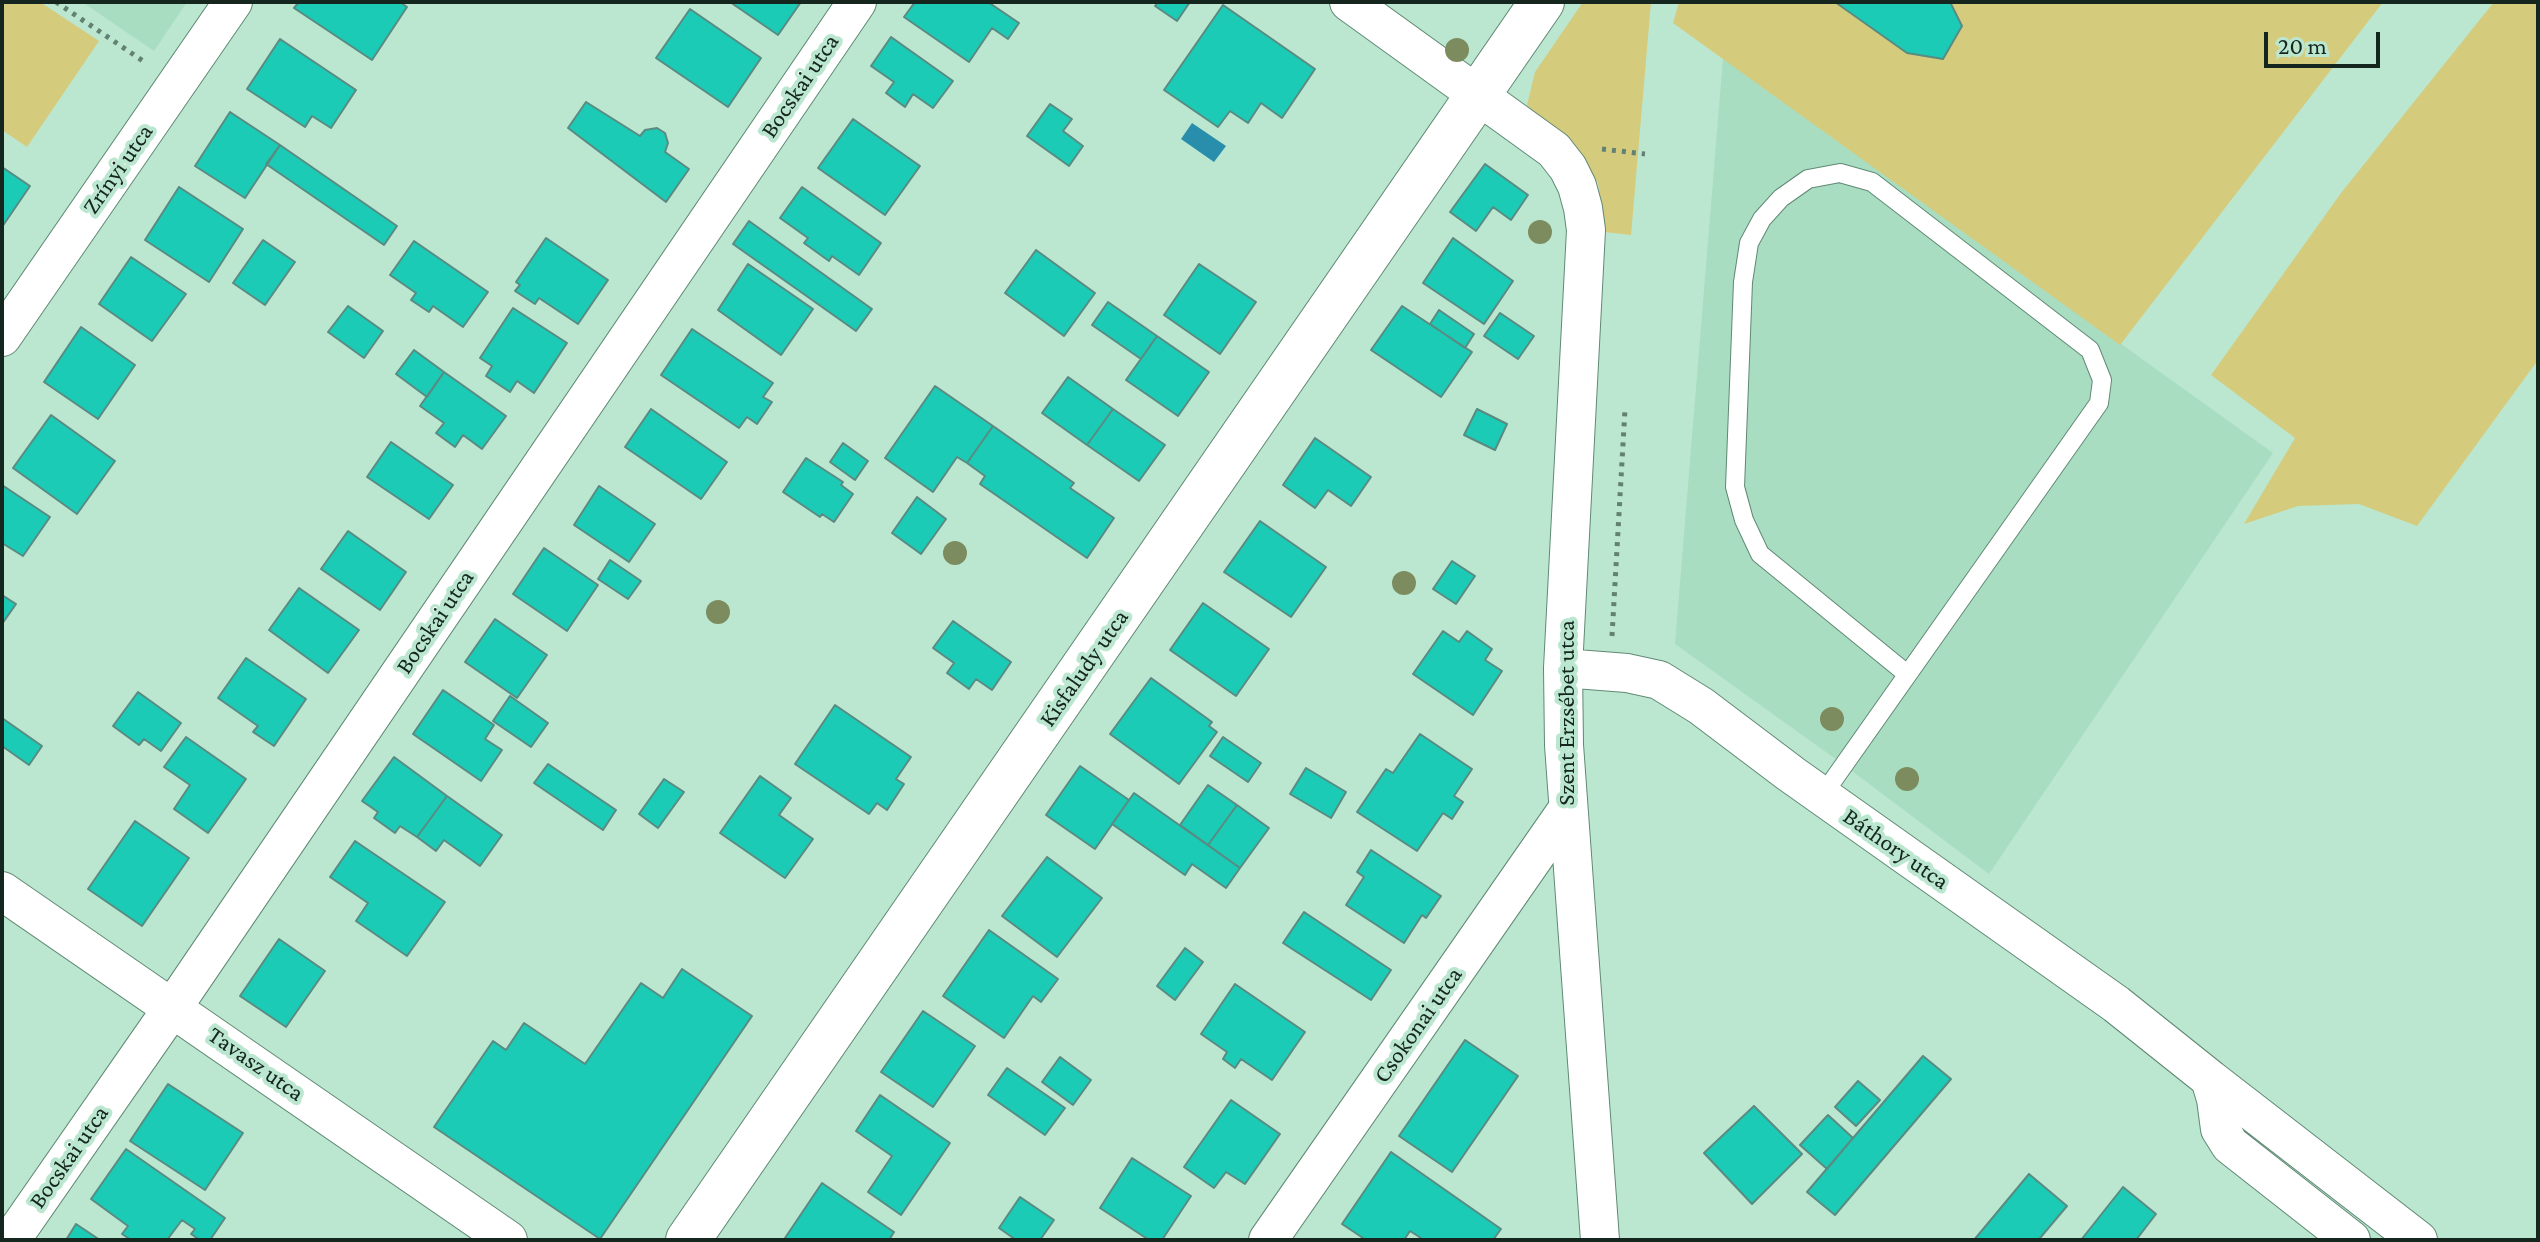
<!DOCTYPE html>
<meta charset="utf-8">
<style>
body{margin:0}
#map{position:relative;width:2540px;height:1242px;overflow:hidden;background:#bbe7d0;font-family:"Crimson Pro",serif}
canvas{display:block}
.frame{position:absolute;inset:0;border:4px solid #15261e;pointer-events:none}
.scale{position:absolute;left:2264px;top:32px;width:116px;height:36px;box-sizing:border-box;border:4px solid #15261e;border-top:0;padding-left:10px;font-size:24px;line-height:28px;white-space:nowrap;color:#15261e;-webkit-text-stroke:6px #bbe7d0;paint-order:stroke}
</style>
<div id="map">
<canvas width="2540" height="1242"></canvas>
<div class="frame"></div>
<div class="scale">20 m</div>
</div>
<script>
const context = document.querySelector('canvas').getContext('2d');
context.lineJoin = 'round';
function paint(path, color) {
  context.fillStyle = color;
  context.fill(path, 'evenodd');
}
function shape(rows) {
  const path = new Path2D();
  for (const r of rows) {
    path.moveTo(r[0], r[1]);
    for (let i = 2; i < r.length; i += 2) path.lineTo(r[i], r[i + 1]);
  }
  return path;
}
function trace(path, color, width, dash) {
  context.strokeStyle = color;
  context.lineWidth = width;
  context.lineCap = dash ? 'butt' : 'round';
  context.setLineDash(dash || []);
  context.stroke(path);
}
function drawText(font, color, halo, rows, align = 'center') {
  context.font = font + ' "Crimson Pro",serif';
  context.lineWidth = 8;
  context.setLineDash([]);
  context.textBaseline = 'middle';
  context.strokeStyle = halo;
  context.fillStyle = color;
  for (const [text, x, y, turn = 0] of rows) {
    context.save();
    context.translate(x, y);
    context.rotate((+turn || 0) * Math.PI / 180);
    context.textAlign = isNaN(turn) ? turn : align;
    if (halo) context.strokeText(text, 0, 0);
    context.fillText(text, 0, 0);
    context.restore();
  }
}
const built = shape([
 [82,2,187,2,154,51],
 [1723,58,2273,453,1989,874,1844,765,1675,644]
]);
const green = shape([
 [2,2,40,2,99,41,27,147,2,130],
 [1583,2,1651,2,1631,235,1604,232,1598,183,1580,157,1527,105,1535,72],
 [1679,2,2383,2,2120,345,1673,23],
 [2494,2,2538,2,2538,360,2417,526,2359,504,2298,506,2244,524,2295,438,2211,375,2341,193]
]);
const water = shape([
 [1192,123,1226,146,1214,162,1181,139]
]);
const building = shape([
 [299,2,400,2,407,7,372,60,294,8,299,2],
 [730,2,801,2,778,35,730,2],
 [915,2,988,2,1019,23,1008,39,992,28,969,62,904,17,915,2],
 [1158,2,1190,2,1177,21,1155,6,1158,2],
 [1835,2,1950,2,1962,26,1943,59,1907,53,1835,2],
 [1223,5,1315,69,1282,118,1261,103,1248,123,1230,111,1218,127,1164,90,1223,5],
 [690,9,761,58,728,107,656,58,690,9],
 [891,37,953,81,933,108,913,94,905,107,886,93,894,82,871,66,891,37],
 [280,39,356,90,331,128,312,116,305,127,247,89,280,39],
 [586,102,640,136,645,130,657,128,665,133,668,143,665,152,689,169,666,202,568,128,586,102],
 [1050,104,1072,119,1063,131,1083,146,1069,166,1027,136,1050,104],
 [230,112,280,145,245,198,195,166,230,112],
 [853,119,920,166,885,215,818,168,853,119],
 [280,145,397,226,384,245,266,164,280,145],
 [1485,164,1528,195,1511,220,1493,207,1476,231,1450,212,1485,164],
 [2,167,30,186,2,227,2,167],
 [179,187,243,229,209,282,145,240,179,187],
 [802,187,881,243,859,275,832,256,829,261,804,243,808,238,780,218,802,187],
 [749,221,872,309,856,331,733,244,749,221],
 [546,238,608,280,578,324,539,298,535,304,515,291,520,285,516,282,546,238],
 [1453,238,1513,281,1484,324,1423,283,1453,238],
 [263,240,295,262,265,305,233,283,263,240],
 [414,241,488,292,463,327,433,306,429,312,411,300,416,293,390,275,414,241],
 [1036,250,1095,293,1064,336,1005,293,1036,250],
 [131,257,186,294,152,341,99,304,131,257],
 [748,264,813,309,781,355,718,310,748,264],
 [1199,264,1256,302,1220,354,1164,315,1199,264],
 [1108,302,1157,336,1141,359,1092,325,1108,302],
 [348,306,383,331,364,358,328,332,348,306],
 [1402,306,1472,352,1441,397,1371,350,1402,306],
 [513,308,567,343,534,393,517,381,510,392,486,376,492,366,480,358,513,308],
 [1439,310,1474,334,1465,348,1430,324,1439,310],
 [1500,313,1534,336,1518,359,1484,336,1500,313],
 [81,327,135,365,98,419,44,382,81,327],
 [692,329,773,383,763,397,772,402,757,424,747,417,739,428,661,375,692,329],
 [1157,336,1209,372,1178,416,1126,380,1157,336],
 [414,350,444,372,427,397,396,374,414,350],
 [444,372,506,416,482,449,463,435,455,447,436,433,444,423,420,406,444,372],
 [1068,377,1113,409,1087,445,1042,413,1068,377],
 [935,386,993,426,967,463,957,457,933,492,885,458,935,386],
 [651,409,727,462,701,499,625,447,651,409],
 [1113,409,1165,445,1139,481,1087,445,1113,409],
 [1477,409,1507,424,1495,450,1464,435,1477,409],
 [51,415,115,461,77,514,13,468,51,415],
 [993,426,1074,483,1070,488,1114,518,1087,558,980,484,985,476,967,463,993,426],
 [1315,438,1371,477,1351,506,1328,490,1315,508,1283,485,1315,438],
 [391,442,453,485,429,519,367,477,391,442],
 [843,443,868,461,855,480,830,462,843,443],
 [806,458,843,482,841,485,853,494,834,522,822,514,820,517,783,492,806,458],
 [2,485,50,517,23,556,2,543,2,485],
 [599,486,655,524,629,562,574,525,599,486],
 [917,497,946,519,921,554,892,533,917,497],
 [1260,521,1326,567,1291,617,1224,572,1260,521],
 [348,531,406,572,380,610,321,569,348,531],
 [544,548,598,585,567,631,513,594,544,548],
 [610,560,641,581,628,599,598,579,610,560],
 [1452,561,1475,576,1456,604,1433,589,1452,561],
 [299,588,359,630,328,673,269,630,299,588],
 [2,595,16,604,2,624,2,595],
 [1203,603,1269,649,1236,696,1170,650,1203,603],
 [495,619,547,655,517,698,465,662,495,619],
 [953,621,1011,662,992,690,976,679,969,689,947,673,954,663,933,648,953,621],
 [1443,631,1459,642,1467,631,1492,649,1485,660,1502,671,1473,715,1413,674,1443,631],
 [246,658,306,699,274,746,253,732,258,726,218,698,246,658],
 [1151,678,1212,722,1209,726,1217,732,1179,784,1110,734,1151,678],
 [443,690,494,725,485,739,502,750,481,781,413,734,443,690],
 [138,692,181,723,161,751,144,739,139,745,113,726,138,692],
 [510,696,548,723,531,747,493,721,510,696],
 [835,705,911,757,896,779,904,784,887,810,877,803,869,814,795,764,835,705],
 [2,718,42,746,29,765,2,746,2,718],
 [1420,734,1472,769,1454,796,1463,802,1452,819,1443,813,1417,851,1357,812,1386,769,1393,773,1420,734],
 [186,737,246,779,208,833,174,809,190,785,164,767,186,737],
 [1223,737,1261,763,1248,782,1210,756,1223,737],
 [394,757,447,796,417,837,400,826,395,833,374,818,378,812,362,801,394,757],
 [548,764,616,810,603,830,534,783,548,764],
 [1080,766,1129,800,1095,849,1046,815,1080,766],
 [1306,768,1346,792,1331,818,1290,794,1306,768],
 [760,776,791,798,779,815,813,839,785,878,720,833,760,776],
 [664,779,684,792,658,828,639,814,664,779],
 [1208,785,1237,805,1208,845,1180,825,1208,785],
 [1134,793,1240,868,1226,888,1192,864,1185,875,1112,824,1134,793],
 [447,796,502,835,480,866,444,840,436,851,417,837,447,796],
 [1237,805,1269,828,1240,868,1208,845,1237,805],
 [135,821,189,858,142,926,88,889,135,821],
 [355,841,445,902,407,956,356,921,368,903,330,877,355,841],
 [1371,850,1441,896,1426,918,1422,915,1404,943,1346,905,1364,877,1357,872,1371,850],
 [1047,857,1102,898,1057,957,1002,916,1047,857],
 [1304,912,1391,970,1371,1000,1283,943,1304,912],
 [989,930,1058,979,1041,1002,1033,996,1004,1038,943,996,989,930],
 [279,939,325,971,286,1027,240,996,279,939],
 [1185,948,1203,962,1175,1000,1157,986,1185,948],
 [682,969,752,1016,600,1239,434,1127,493,1041,506,1050,524,1023,585,1064,641,983,663,998,682,969],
 [1235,984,1305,1032,1272,1080,1241,1059,1235,1068,1223,1059,1227,1052,1201,1034,1235,984],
 [923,1011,975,1046,933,1107,881,1072,923,1011],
 [1465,1040,1518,1076,1452,1172,1399,1136,1465,1040],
 [1923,1056,1951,1079,1835,1215,1807,1192,1923,1056],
 [1060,1057,1091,1080,1073,1105,1042,1082,1060,1057],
 [1007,1068,1065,1108,1045,1135,988,1095,1007,1068],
 [1858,1081,1880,1100,1856,1126,1835,1107,1858,1081],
 [168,1084,243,1133,205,1190,130,1141,168,1084],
 [880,1095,950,1143,901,1215,868,1192,892,1156,856,1131,880,1095],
 [1231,1100,1280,1134,1245,1184,1226,1172,1214,1188,1184,1167,1231,1100],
 [1754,1106,1802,1154,1752,1204,1704,1153,1754,1106],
 [1828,1115,1853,1138,1827,1169,1800,1145,1828,1115],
 [126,1149,225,1218,210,1240,200,1240,191,1234,195,1229,182,1220,167,1240,131,1240,122,1234,128,1226,91,1199,126,1149],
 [1391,1152,1501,1229,1493,1240,1424,1240,1410,1231,1404,1240,1366,1240,1342,1224,1391,1152],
 [1132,1158,1191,1196,1162,1240,1149,1240,1100,1208,1132,1158],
 [2029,1174,2067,1206,2040,1238,2042,1240,1974,1240,2029,1174],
 [822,1183,894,1232,889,1240,789,1240,785,1238,822,1183],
 [2123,1187,2156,1214,2136,1240,2081,1240,2123,1187],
 [1020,1197,1054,1220,1040,1240,1016,1240,999,1228,1020,1197],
 [76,1224,100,1240,66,1240,76,1224]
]);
const path = shape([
 [56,2,146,63],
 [1602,149,1645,154],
 [1612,636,1625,409]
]);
const service = shape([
 [1822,796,2099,403,2102,380,2090,350,1872,182,1840,173,1808,179,1781,198,1762,219,1749,243,1743,282,1735,487,1744,520,1760,554,1907,674]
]);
const minor = shape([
 [1349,2,1554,150,1568,168,1577,186,1583,208,1586,230,1563,668,1564,745,1600,1240],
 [2,337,233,2],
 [1563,668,1627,673,1659,680,1701,706,1791,774,2116,1004,2210,1079,2216,1099,2220,1129,2230,1145,2351,1240],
 [2,891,508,1240],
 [2210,1079,2418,1240],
 [11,1240,173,1007,857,2],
 [1268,1240,1567,810]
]);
const tertiary = shape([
 [688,1240,1542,2]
]);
const trees = [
 [1457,50],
 [1540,232],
 [955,553],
 [1404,583],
 [718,612],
 [1832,719],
 [1907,779]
];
const streetNames = [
 ["Bocskai utca",800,86,-56],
 ["Zrínyi utca",118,169,-55],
 ["Bocskai utca",435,622,-56],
 ["Kisfaludy utca",1084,668,-55],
 ["Szent Erzsébet utca",1567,713,-90],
 ["Báthory utca",1896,849,35],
 ["Csokonai utca",1418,1025,-55],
 ["Tavasz utca",256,1064,35],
 ["Bocskai utca",69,1157,-55]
];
paint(built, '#a9ddc2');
paint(green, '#d5cb7d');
paint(water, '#298eab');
paint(building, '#1bcbb6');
trace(building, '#598b82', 2);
trace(service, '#608974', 20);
trace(minor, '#608974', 40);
trace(tertiary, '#608974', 46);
trace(path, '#638172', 5, [4, 6]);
trace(service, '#fff', 18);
trace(minor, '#fff', 38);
trace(tertiary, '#fff', 44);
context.fillStyle = '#7d8c5e';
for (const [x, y] of trees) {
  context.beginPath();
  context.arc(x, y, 12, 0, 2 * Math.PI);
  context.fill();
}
drawText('24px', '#15261e', '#bbe7d0', streetNames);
</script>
